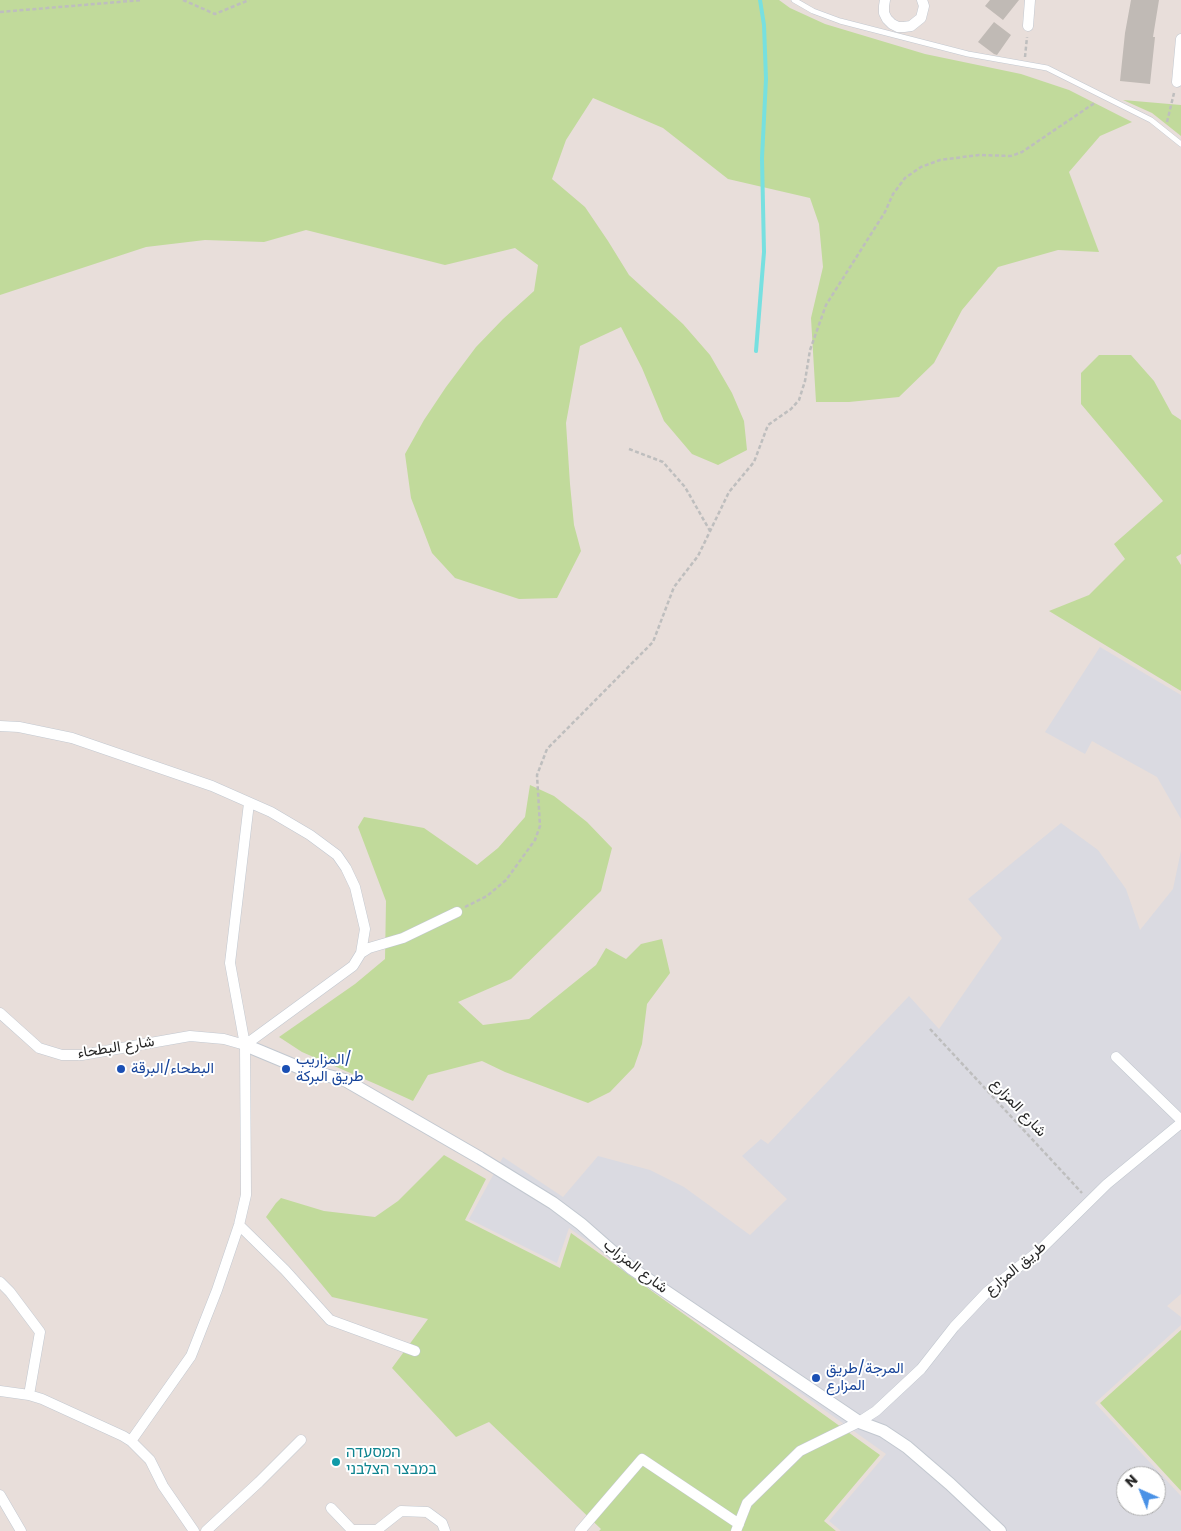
<!DOCTYPE html>
<meta charset="utf-8">
<style>
body{margin:0}
#map{position:relative;width:1181px;height:1531px;overflow:hidden;background:#e8deda;font-family:Poppins,sans-serif}
canvas{display:block}
.north{position:absolute;left:1116px;top:1466px;width:50px;height:50px;box-sizing:border-box;background:#fff;border:1px solid #a9a9a9;border-radius:50%;rotate:316deg;font-size:14px;font-weight:700;line-height:20px;text-align:center;color:#272727}
.north::after{content:'';display:block;margin:auto;width:18px;height:22px;background:#4991e6;clip-path:polygon(50% 0,100% 100%,50% 72%,0 100%)}
</style>
<div id="map">
<canvas width="1181" height="1531"></canvas>
<div class="north">N</div>
</div>
<script>
const context = document.querySelector('canvas').getContext('2d');
context.lineJoin = 'round';
function paint(path, color) {
  context.fillStyle = color;
  context.fill(path, 'evenodd');
}
function shape(rows) {
  const path = new Path2D();
  for (const r of rows) {
    path.moveTo(r[0], r[1]);
    for (let i = 2; i < r.length; i += 2) path.lineTo(r[i], r[i + 1]);
  }
  return path;
}
function trace(path, color, width, dash) {
  context.strokeStyle = color;
  context.lineWidth = width;
  context.lineCap = dash ? 'butt' : 'round';
  context.setLineDash(dash || []);
  context.stroke(path);
}
function drawText(font, color, halo, rows, align = 'center') {
  context.font = font + ' Poppins,Vazirmatn,"Noto Sans Hebrew",sans-serif';
  context.lineWidth = 4;
  context.setLineDash([]);
  context.textBaseline = 'middle';
  context.strokeStyle = halo;
  context.fillStyle = color;
  for (const [text, x, y, turn = 0] of rows) {
    context.save();
    context.translate(x, y);
    context.rotate((+turn || 0) * Math.PI / 180);
    context.textAlign = isNaN(turn) ? turn : align;
    if (halo) context.strokeText(text, 0, 0);
    context.fillText(text, 0, 0);
    context.restore();
  }
}
const industrial = shape([
 [1100,647,1181,695,1181,819,1157,777,1092,741,1085,754,1045,732],
 [1061,823,1098,850,1126,889,1140,930,1173,889,1181,851,1181,1294,1167,1306,1181,1317,1181,1325,1095,1403,1181,1496,1181,1531,841,1531,829,1521,886,1454,569,1228,557,1263,469,1219,503,1157,563,1197,598,1156,650,1170,684,1187,750,1235,787,1199,742,1156,761,1139,768,1144,909,996,939,1029,1002,938,968,899],
 [1126,1476,1156,1476,1156,1506,1126,1506]
]);
const green = shape([
 [0,0,779,0,790,8,825,24,925,54,1021,74,1069,90,1132,122,1100,136,1069,172,1099,252,1058,250,998,267,962,310,934,363,899,397,849,402,816,402,811,318,823,267,819,224,810,198,728,179,663,128,593,98,566,140,552,179,585,207,608,241,629,275,683,324,710,355,732,393,744,421,747,450,718,465,692,454,664,421,642,368,621,327,580,346,566,423,570,484,574,525,581,551,557,598,519,599,455,578,432,553,411,498,405,454,424,420,446,387,476,347,503,319,534,291,538,265,515,248,445,265,306,230,264,242,205,240,146,247,0,295],
 [1123,100,1181,105,1181,136,1152,113],
 [1099,355,1131,355,1154,381,1172,414,1181,420,1181,554,1176,557,1181,565,1181,691,1049,611,1089,595,1125,559,1114,544,1163,501,1081,404,1081,373],
 [530,785,554,796,587,822,612,848,601,891,511,979,458,1002,483,1025,529,1019,596,965,606,948,626,959,641,944,662,939,670,973,647,1004,642,1044,634,1067,610,1092,588,1103,505,1072,482,1061,428,1075,413,1101,378,1085,302,1052,279,1037,355,984,385,959,386,901,358,827,364,817,424,828,477,865,498,848,525,817],
 [444,1155,486,1179,465,1220,560,1268,571,1233,880,1455,824,1521,836,1531,599,1531,601,1529,489,1422,456,1437,392,1368,428,1319,332,1297,266,1217,276,1203,281,1198,324,1211,375,1217,398,1201],
 [1181,1330,1181,1491,1100,1403]
]);
const stream = shape([
 [756,351,764,252,762,158,766,79,764,25,760,0]
]);
const building = shape([
 [990,0,1019,0,1003,20,985,6],
 [1131,0,1159,0,1153,37,1155,37,1150,84,1120,81,1125,33],
 [994,22,1011,35,997,55,994,54,978,42]
]);
const path = shape([
 [183,0,215,14,249,0],
 [0,12,142,0],
 [1025,57,1027,37],
 [1167,122,1174,93],
 [629,449,663,462,685,487,710,531],
 [465,907,487,896,506,880,535,840,540,826,537,775,547,749,653,642,674,587,698,556,729,492,754,462,768,425,791,409,799,400,805,381,810,350,826,305,885,212,893,194,905,178,921,167,940,160,979,155,1011,156,1022,152,1096,102],
 [930,1029,1082,1193]
]);
const service = shape([
 [794,0,813,11,840,21,968,54,1047,68,1151,120,1181,144]
]);
const minor = shape([
 [885,0,884,6,884,13,887,19,892,24,898,27,904,27,911,26,921,18,924,6,922,0],
 [1028,26,1030,0],
 [1177,82,1181,39],
 [0,726,19,727,72,738,212,786,271,812,310,835,337,855,346,868,355,887,365,929,361,953,353,966,245,1045,224,1039,190,1036,82,1055,62,1055,39,1048,0,1013],
 [361,953,369,948,403,938,457,912],
 [1116,1057,1181,1120],
 [239,1225,285,1270,330,1320,415,1351],
 [0,1282,10,1292,40,1332,29,1395],
 [0,1391,29,1395,42,1399,123,1436,131,1441,150,1460,163,1486,194,1531],
 [131,1441,191,1356,217,1290,239,1225,246,1195,245,1045,230,963,249,803],
 [0,1495,21,1531],
 [331,1508,352,1530,377,1530,401,1511,427,1512,442,1523,445,1531],
 [206,1531,259,1482,301,1440],
 [580,1531,642,1459,739,1524],
 [736,1531,747,1503,800,1451,859,1422,876,1411,921,1369,954,1327,987,1292,1040,1250,1107,1184,1181,1123]
]);
const tertiary = shape([
 [245,1045,305,1070,345,1080,480,1158,553,1203,581,1224,631,1268,859,1422,883,1431,907,1447,950,1484,1000,1531]
]);
const markers = [
 [121,1069,5,"#1a4fb4"],
 [286,1069,5,"#1a4fb4"],
 [816,1378,5,"#1a4fb4"],
 [336,1462,5,"#0f9aa8"]
];
const streetNames = [
 ["شارع البطحاء",116,1048,-9],
 ["شارع المزارع",1018,1108,47],
 ["شارع المزراب",635,1267,38],
 ["طريق المزارع",1016,1269,-40]
];
const transitNames = [
 ["المزاريب/",296,1060],
 ["طريق البركة",296,1077],
 ["البطحاء/البرقة",131,1069],
 ["المرجة/طريق",826,1369],
 ["المزارع",826,1386]
];
const cultureNames = [
 ["המסעדה",346,1453],
 ["במבצר הצלבני",346,1470]
];
paint(industrial, '#dadae1');
paint(green, '#c1da9b');
trace(stream, '#77e0e0', 4);
paint(building, '#c0bab5');
trace(service, '#c2c8d0', 6);
trace(minor, '#c2c8d0', 11);
trace(tertiary, '#c2c8d0', 14);
trace(path, '#bebebe', 2.5, [4, 2.5]);
trace(service, '#fff', 5);
trace(minor, '#fff', 10);
trace(tertiary, '#fff', 12);
for (const [x, y, r, color] of markers) {
  const dot = new Path2D();
  dot.arc(x, y, r, 0, 2 * Math.PI);
  context.fillStyle = color;
  context.fill(dot);
  trace(dot, '#fff', 2);
}
drawText('15px', '#272727', '#fff', streetNames);
drawText('15px', '#164399', '#fff', transitNames, 'left');
drawText('15px', '#0d838f', '#fff', cultureNames, 'left');
</script>
